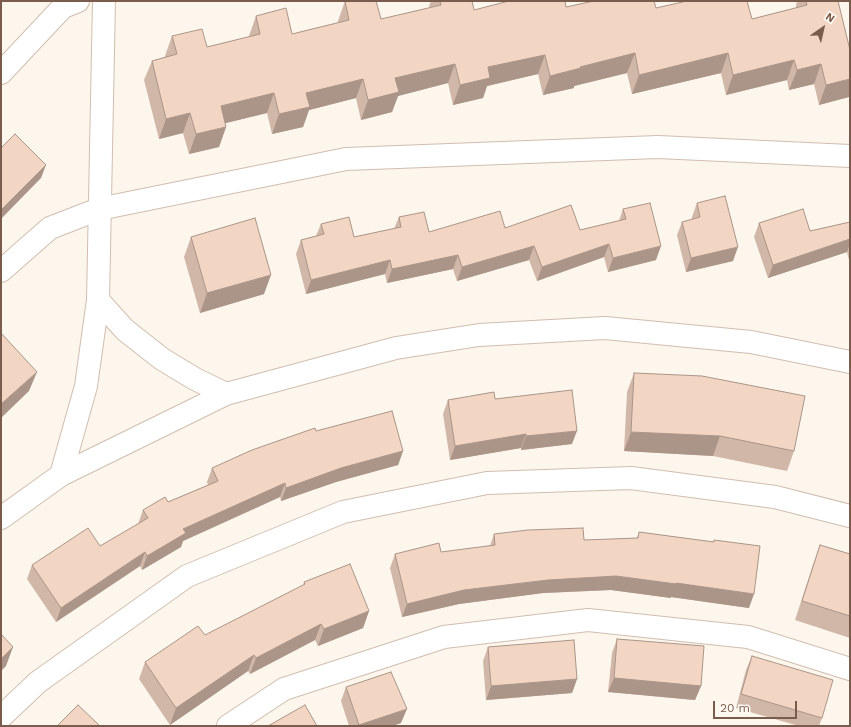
<!DOCTYPE html>
<style>
body{margin:0}
#map{position:relative;width:851px;height:727px;overflow:hidden;background:#fdf6ec;font-family:"Work Sans",sans-serif}
canvas{display:block}
.frame{position:absolute;inset:0;border:2px solid #7a5c4d;pointer-events:none}
.north{position:absolute;left:803px;top:8px;width:40px;height:40px;-webkit-text-stroke:3px #fffaf3;paint-order:stroke;rotate:34deg;font-size:11px;font-weight:700;line-height:16px;text-align:center;color:#7a5c4d}
.north::after{content:'';display:block;margin:auto;width:14px;height:18px;background:#7a5c4d;clip-path:polygon(50% 0,100% 100%,50% 72%,0 100%)}
.scale{position:absolute;left:713px;top:701px;width:84px;height:18px;box-sizing:border-box;border:2px solid #7a5c4d;border-top:0;padding-left:5px;font-size:12px;line-height:14px;white-space:nowrap;color:#7a5c4d;-webkit-text-stroke:3px #fffaf3;paint-order:stroke}
</style>
<div id="map">
<canvas width="851" height="727"></canvas>
<div class="frame"></div>
<div class="north">N</div>
<div class="scale">20 m</div>
</div>
<script>
const context = document.querySelector('canvas').getContext('2d');
context.lineJoin = 'round';
function shape(rows) {
  const path = new Path2D();
  for (const r of rows) {
    path.moveTo(r[0], r[1]);
    for (let i = 2; i < r.length; i += 2) path.lineTo(r[i], r[i + 1]);
  }
  return path;
}
function trace(path, color, width, dash) {
  context.strokeStyle = color;
  context.lineWidth = width;
  context.lineCap = dash ? 'butt' : 'round';
  context.setLineDash(dash || []);
  context.stroke(path);
}
function paint(path, color) {
  context.fillStyle = color;
  context.fill(path, 'evenodd');
}
const minor = shape([
 [1,73,63,7,78,1],
 [1,271,50,228,99,209,346,159,658,147,850,156],
 [98,300,125,330,162,359,195,379,226,394],
 [61,475,86,386,98,300,104,1],
 [1,518,61,475,226,394,396,348,479,335,605,328,751,342,850,362],
 [1,717,38,682,187,576,343,512,487,483,631,478,775,497,850,516],
 [228,726,284,689,444,637,588,620,748,637,850,669]
]);
const wall = shape([
 [345,1,381,19,430,8,429,6,431,1,472,1,474,10,566,7,656,8,752,19,796,8,796,6,797,1,838,1,849,97,819,105,814,84,789,90,787,80,726,95,721,73,632,94,627,73,574,86,574,88,543,95,538,74,487,86,483,98,453,105,448,83,398,96,392,112,361,120,356,98,309,110,303,127,272,134,267,113,225,123,226,127,219,147,189,154,183,133,159,139,144,80,152,61,165,57,165,56,172,36,207,47,249,37,249,36,256,16,292,34,338,23,338,21],
 [697,203,733,261,686,272,677,235,682,222,692,219,692,217],
 [623,209,656,260,608,272,604,257,537,281,529,260,457,281,453,269,387,283,385,274,306,294,296,254,301,240,316,236,321,224,354,237,394,229,399,217,429,232,505,228,580,230,619,221],
 [850,222,850,264,847,252,768,278,754,237,759,223,810,231],
 [191,237,264,294,200,313,184,257],
 [634,373,794,451,787,471,713,456,624,451,627,392],
 [495,399,572,444,521,450,521,448,450,460,443,414,448,400],
 [316,431,403,451,398,465,336,482,281,501,280,497,183,541,181,547,142,570,140,566,56,622,27,579,32,565,100,546,138,524,143,510,168,502,208,485,207,482,212,468],
 [639,532,713,542,714,540,749,608,671,597,671,598,611,590,543,593,459,604,402,617,390,568,395,554,441,552,490,546,494,534,584,540,637,538],
 [820,545,850,554,850,638,795,620,813,565],
 [304,582,369,611,363,628,318,646,315,640,250,674,248,671,170,725,139,679,145,662,205,635,303,586],
 [617,639,701,686,695,700,608,692,612,653],
 [488,647,577,679,572,693,486,700,483,661],
 [752,656,822,718,819,726,799,726,736,708,746,670],
 [346,687,401,723,392,726,349,726,341,701]
]);
const shadedWall = shape([
 [635,53,627,73,574,86,574,88,543,95,550,76,580,67],
 [728,53,721,73,632,94,639,75],
 [545,55,538,74,487,86,483,98,453,105,460,85,488,67],
 [794,60,787,80,726,95,733,75],
 [455,64,448,83,398,96,392,112,361,120,368,100,395,78],
 [821,64,814,84,789,90,797,70],
 [363,79,356,98,309,110,303,127,272,134,279,114,306,93],
 [850,79,850,96,849,97,819,105,826,85],
 [274,93,267,113,214,126,221,106],
 [190,113,183,133,159,139,166,119],
 [226,127,219,147,189,154,196,134],
 [46,165,41,178,1,219,1,210],
 [850,239,850,244,847,252,768,278,773,265],
 [609,244,604,257,537,281,542,267],
 [534,246,529,260,457,281,462,267],
 [661,246,656,260,608,272,613,258],
 [738,247,733,261,686,272,691,258],
 [458,255,453,269,387,283,392,269],
 [390,260,385,274,306,294,311,280],
 [271,275,264,294,200,313,207,293],
 [37,372,29,391,1,418,1,404],
 [577,431,572,444,521,450,526,436],
 [631,432,720,436,713,456,624,451],
 [526,434,521,448,450,460,455,446],
 [403,451,398,465,336,482,281,501,286,488,341,468],
 [285,483,280,497,183,541,181,547,142,570,147,556,183,529],
 [145,552,140,566,56,622,61,608],
 [616,576,676,583,754,594,749,608,671,597,671,598,611,590,543,593,459,604,402,617,407,604,464,590,548,580],
 [369,611,363,628,318,646,324,629],
 [321,624,315,640,250,674,256,658],
 [13,647,6,666,1,671,1,659],
 [254,655,248,671,170,725,176,708],
 [614,678,701,686,695,700,608,692],
 [577,679,572,693,486,700,491,686],
 [407,709,401,723,392,726,358,726,359,725]
]);
const building = shape([
 [345,1,376,1,381,19,441,5,440,1,472,1,474,10,509,1,565,1,566,7,594,1,654,1,656,8,687,1,747,1,752,19,807,5,806,1,838,1,850,50,850,79,826,85,821,64,797,70,794,60,733,75,728,53,639,75,635,53,580,67,581,68,550,76,545,55,488,67,490,78,460,85,455,64,395,78,399,92,368,100,363,79,306,93,310,107,279,114,274,93,221,106,226,127,196,134,190,113,166,119,152,61,177,54,172,36,202,29,207,47,260,34,256,16,286,8,292,34,349,20,345,1],
 [15,134,46,165,1,210,1,148,15,134],
 [725,196,738,247,691,258,682,222,700,217,697,203,725,196],
 [650,203,661,246,613,258,609,244,542,267,534,246,462,267,458,255,392,269,390,260,311,280,301,240,324,234,321,224,349,217,354,237,401,227,399,217,424,212,429,232,500,211,505,228,571,205,580,230,626,219,623,209,650,203],
 [803,209,810,231,850,222,850,239,773,265,759,223,803,209],
 [255,218,271,275,207,293,191,237,255,218],
 [1,333,37,372,1,404,1,333],
 [634,373,702,376,805,396,794,451,720,436,631,432,634,373],
 [572,390,577,431,526,436,526,434,455,446,448,400,494,392,495,399,572,390],
 [392,411,403,451,341,468,286,488,285,483,183,529,186,533,147,556,145,552,61,608,32,565,88,528,100,546,148,518,143,510,165,497,168,502,218,481,212,468,252,450,315,428,316,431,392,411],
 [583,528,584,540,638,538,639,532,714,542,714,540,760,546,754,594,676,583,676,584,616,576,548,580,464,590,407,604,395,554,439,543,441,552,495,545,494,534,528,530,583,528],
 [820,545,850,554,850,616,802,601,820,545],
 [350,564,369,611,324,629,321,624,256,658,254,655,176,708,145,662,198,626,205,635,305,584,304,582,350,564],
 [1,634,13,647,1,659,1,634],
 [617,639,704,646,701,686,614,678,617,639],
 [574,640,577,679,491,686,488,647,574,640],
 [752,656,833,680,822,718,741,694,752,656],
 [391,672,407,709,359,725,346,687,391,672],
 [78,705,100,726,57,726,78,705],
 [305,705,317,726,268,726,305,705]
]);
trace(minor, '#d1beb0', 24);
trace(minor, '#fff', 22);
paint(wall, '#d1b7a8');
paint(shadedWall, '#aa9588');
paint(building, '#f3d5c3');
trace(building, '#aa9588', 1);
</script>
